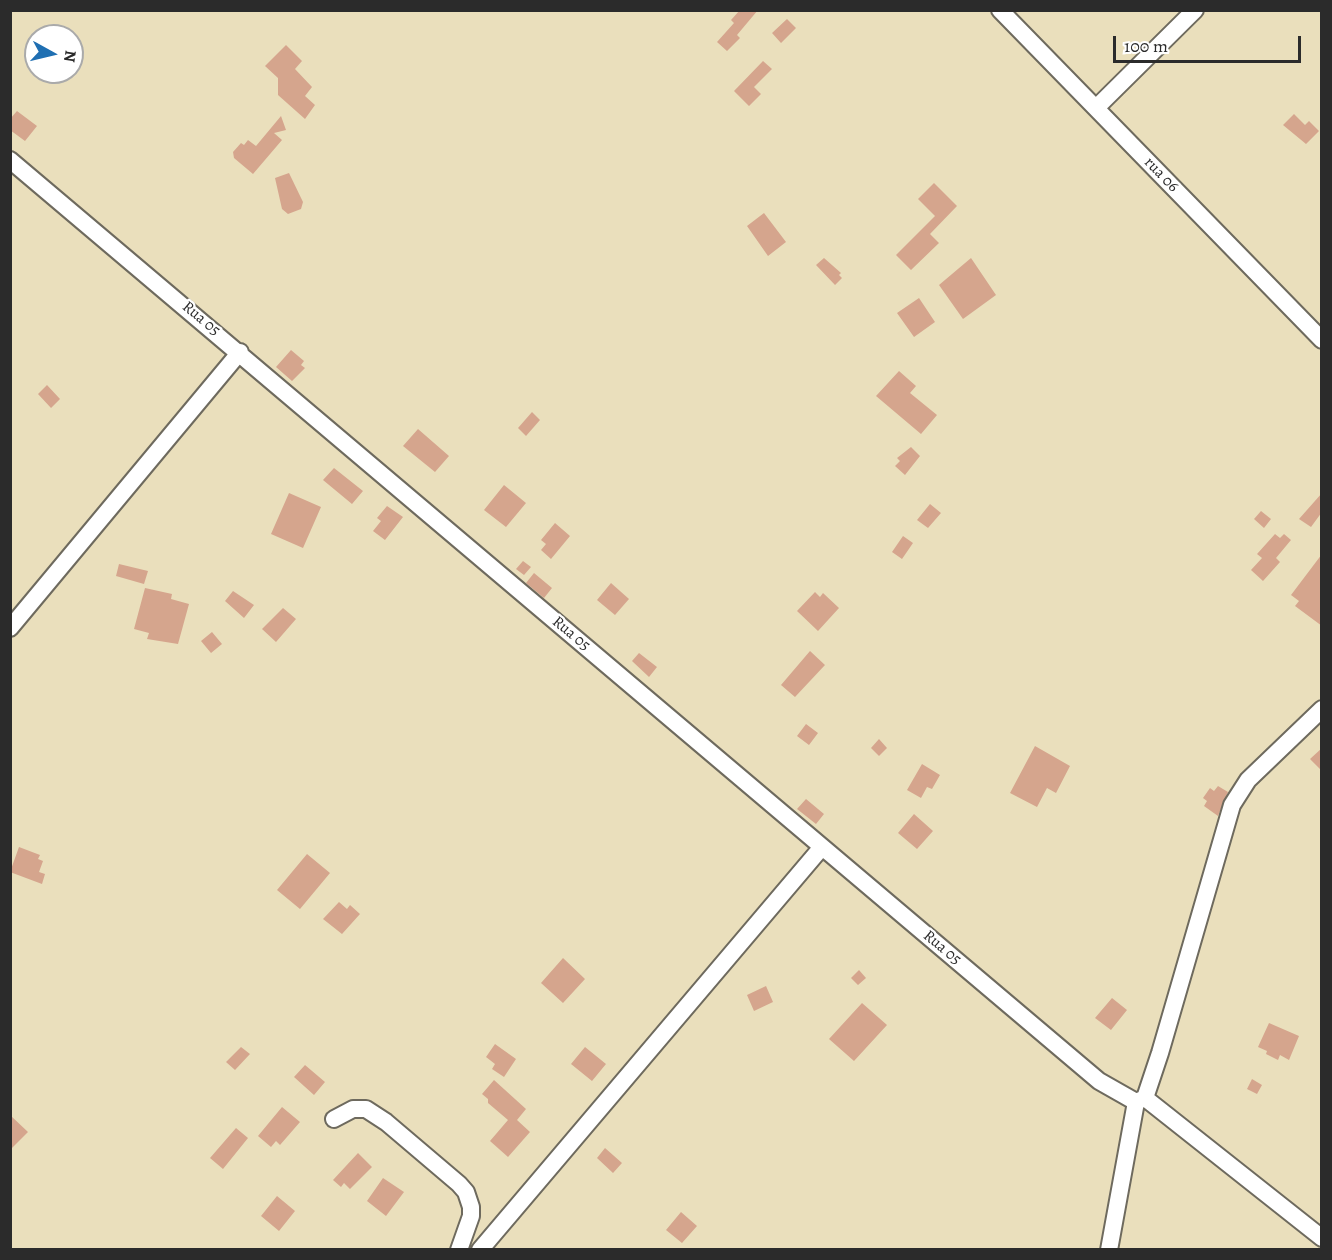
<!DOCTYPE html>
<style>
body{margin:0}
#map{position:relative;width:1332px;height:1260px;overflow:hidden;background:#eadfbc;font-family:Alegreya,serif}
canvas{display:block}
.frame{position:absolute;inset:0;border:12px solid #2b2b2b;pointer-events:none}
.north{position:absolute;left:24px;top:24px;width:60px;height:60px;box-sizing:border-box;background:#fff;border:2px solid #aaa;border-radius:50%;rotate:98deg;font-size:16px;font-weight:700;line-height:24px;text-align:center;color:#2b2b2b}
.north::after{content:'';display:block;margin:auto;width:21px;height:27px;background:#1f6fb2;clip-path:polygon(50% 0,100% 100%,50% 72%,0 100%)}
.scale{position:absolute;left:1113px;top:36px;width:188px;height:27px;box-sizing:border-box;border:3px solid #2b2b2b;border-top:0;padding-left:8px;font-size:18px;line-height:21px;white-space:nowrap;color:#2b2b2b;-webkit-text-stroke:4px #fff;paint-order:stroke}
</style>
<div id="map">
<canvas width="1332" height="1260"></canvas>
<div class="frame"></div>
<div class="north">N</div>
<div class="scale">100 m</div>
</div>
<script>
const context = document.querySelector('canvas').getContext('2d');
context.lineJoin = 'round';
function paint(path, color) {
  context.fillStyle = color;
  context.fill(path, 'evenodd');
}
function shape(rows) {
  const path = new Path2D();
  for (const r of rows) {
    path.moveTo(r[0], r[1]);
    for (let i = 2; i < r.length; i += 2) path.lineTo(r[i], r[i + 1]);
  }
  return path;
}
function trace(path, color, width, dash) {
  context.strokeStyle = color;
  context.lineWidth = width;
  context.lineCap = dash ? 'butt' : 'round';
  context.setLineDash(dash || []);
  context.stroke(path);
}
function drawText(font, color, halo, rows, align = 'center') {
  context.font = font + ' Alegreya,serif';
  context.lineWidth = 4.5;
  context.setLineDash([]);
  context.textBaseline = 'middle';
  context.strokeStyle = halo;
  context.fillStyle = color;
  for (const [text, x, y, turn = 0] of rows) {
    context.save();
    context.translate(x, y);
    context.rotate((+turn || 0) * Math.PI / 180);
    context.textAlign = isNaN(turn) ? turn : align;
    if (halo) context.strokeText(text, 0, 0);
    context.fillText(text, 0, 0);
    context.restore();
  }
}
const building = shape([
 [740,10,758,10,737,35,740,38,727,51,717,42,734,23,731,20],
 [787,19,796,28,781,43,772,33],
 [286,45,302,61,295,69,312,87,305,96,315,105,305,119,278,95,278,78,265,66],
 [763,61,772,69,754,87,761,94,749,106,734,91],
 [17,111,37,126,25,141,10,130,10,119],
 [1294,114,1305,125,1309,121,1319,131,1306,144,1283,125],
 [281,116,286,130,274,133,282,140,253,174,234,158,233,152,241,143,244,145,248,140,256,146],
 [289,173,303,202,301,209,288,214,282,209,275,178],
 [934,183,957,206,930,234,939,243,911,270,896,255,935,216,918,199],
 [764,213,786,242,768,256,747,226],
 [824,258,841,273,839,275,842,278,835,285,816,265],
 [971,258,996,295,963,319,939,285],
 [919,298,935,322,914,337,897,313],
 [291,350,304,361,301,365,305,368,292,381,276,367],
 [899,371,916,386,910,393,937,415,921,434,876,396],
 [47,385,60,399,51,408,38,394],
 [532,412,540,420,526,436,518,428],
 [418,429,449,456,435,472,403,446],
 [911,447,920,456,905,475,895,466,900,461,897,458],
 [334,468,363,491,352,504,323,480],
 [504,485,526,503,506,527,484,510],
 [289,493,321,507,303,548,271,534],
 [1322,493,1322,512,1311,527,1299,519],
 [930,504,941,513,928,528,917,520],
 [387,506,403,517,385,540,373,531,381,521,377,518],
 [1261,511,1271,519,1264,528,1254,519],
 [555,523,570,536,551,559,541,550,546,544,541,540],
 [1275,534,1280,538,1284,534,1291,540,1276,558,1280,562,1263,581,1251,570,1262,558,1257,554],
 [903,536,913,543,902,559,892,552],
 [1322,554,1322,626,1295,606,1299,601,1291,595],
 [523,561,531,567,524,575,516,569],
 [119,564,148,571,144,584,116,576],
 [534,573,552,588,544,598,526,583],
 [611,583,629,599,615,615,597,600],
 [145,588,172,594,171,599,189,604,178,644,147,639,149,633,134,629],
 [233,591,254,605,244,618,225,601],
 [815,592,820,597,823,593,839,608,818,631,797,611],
 [283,608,296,619,276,642,262,629],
 [212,632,222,644,211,653,201,641],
 [810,651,825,665,795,697,781,685],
 [639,653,657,667,649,677,632,661],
 [806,724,818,733,809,745,797,736],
 [879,739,887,748,879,756,871,748],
 [1035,746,1070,766,1056,793,1047,788,1037,807,1010,793],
 [1322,748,1322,771,1310,759],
 [922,764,940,775,932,789,927,787,921,798,907,790],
 [1218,786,1228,792,1218,816,1204,806,1207,801,1203,798,1210,788,1214,791],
 [806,799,824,814,816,824,797,809],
 [914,814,933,831,917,849,898,833],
 [19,847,40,855,38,859,43,861,39,872,45,874,42,884,10,872],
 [307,854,330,873,300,909,277,890],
 [339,902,347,909,350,905,360,914,342,934,323,919],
 [563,958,585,979,563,1003,541,983],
 [859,970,866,978,858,985,851,978],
 [766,986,773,1002,754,1011,747,995],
 [1112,998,1127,1010,1111,1030,1095,1018],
 [862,1003,887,1025,854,1061,829,1039],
 [1269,1023,1299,1036,1289,1060,1280,1055,1278,1060,1266,1054,1267,1051,1258,1047],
 [495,1044,516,1059,504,1077,492,1069,495,1064,486,1057],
 [241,1047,250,1054,235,1070,226,1062],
 [585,1047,606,1064,592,1081,571,1064],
 [305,1065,325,1082,314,1095,294,1077],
 [1252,1079,1262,1085,1257,1094,1247,1089],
 [494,1080,526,1109,517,1120,530,1132,508,1157,490,1141,508,1120,488,1103,488,1099,482,1094],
 [282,1107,300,1122,280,1145,276,1141,271,1147,258,1136],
 [10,1115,28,1132,10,1150],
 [236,1128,248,1138,223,1169,210,1158],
 [605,1148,622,1163,613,1173,597,1158],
 [358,1153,372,1167,350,1189,344,1183,341,1187,333,1180],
 [383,1178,404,1192,386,1216,367,1201],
 [277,1196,295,1211,279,1231,261,1216],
 [681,1212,697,1226,682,1243,666,1230]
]);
const minor = shape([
 [1000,10,1322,340],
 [1096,108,1195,10],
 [10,160,1099,1081,1136,1102],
 [10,628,240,352],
 [1145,1098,1322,1238],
 [334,1119,353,1109,366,1109,386,1122,459,1184,466,1192,471,1207,471,1216,459,1250],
 [480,1250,822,847],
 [1109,1250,1136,1102,1145,1098,1160,1053,1232,805,1248,780,1322,709]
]);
const streetNames = [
 ["rua 06",1161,175,46],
 ["Rua 05",201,319,40],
 ["Rua 05",571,634,40],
 ["Rua 05",942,948,40]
];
paint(building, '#d5a58d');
trace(minor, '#6e6a5e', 20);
trace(minor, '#fff', 16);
drawText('16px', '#2b2b2b', '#fff', streetNames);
</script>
